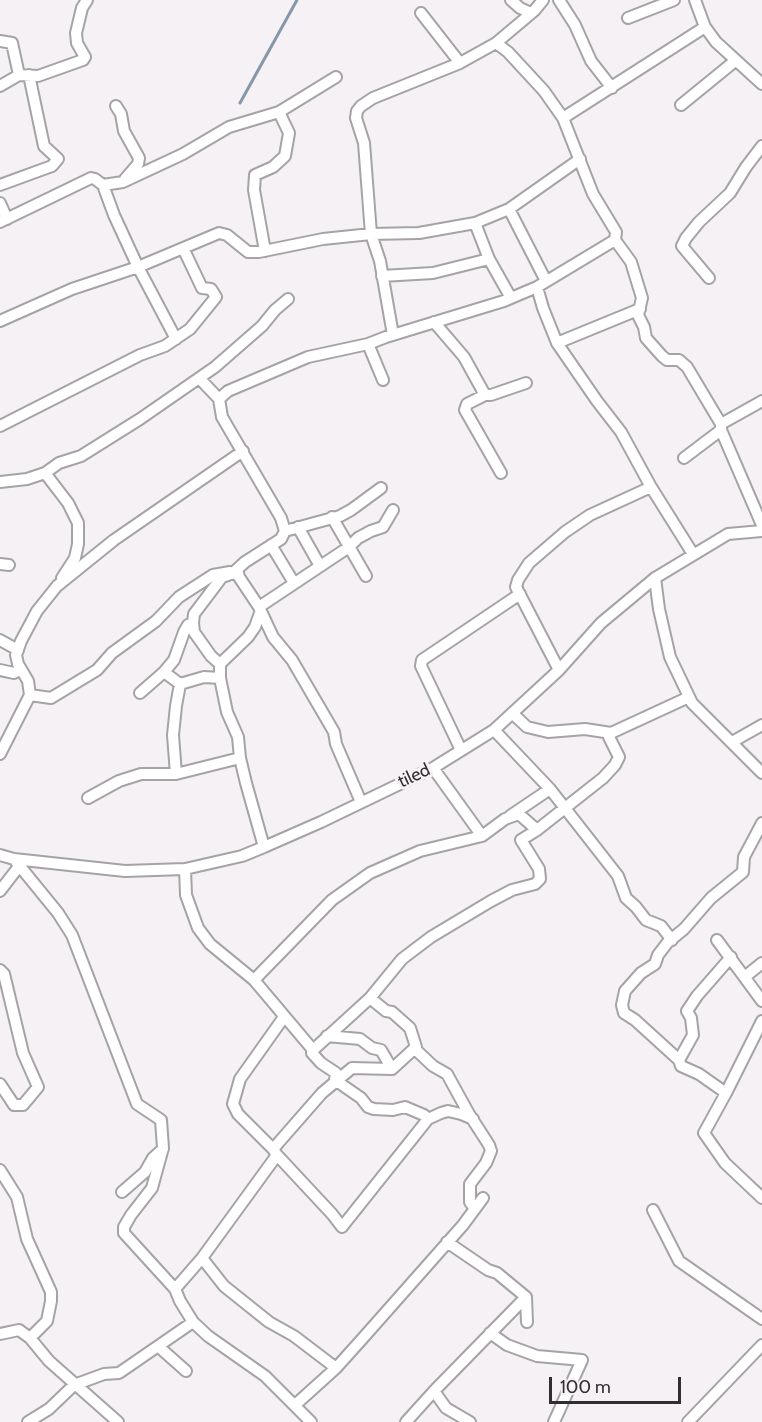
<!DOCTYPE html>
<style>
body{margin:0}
#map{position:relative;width:762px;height:1422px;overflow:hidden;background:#f5f1f5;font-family:Cabin,sans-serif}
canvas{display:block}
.scale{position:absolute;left:549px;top:1377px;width:132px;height:27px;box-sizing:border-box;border:3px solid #302f30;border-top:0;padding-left:8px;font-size:18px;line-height:21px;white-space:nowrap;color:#302f30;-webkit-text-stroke:4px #f5f1f5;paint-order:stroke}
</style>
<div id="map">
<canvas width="762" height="1422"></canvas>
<div class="scale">100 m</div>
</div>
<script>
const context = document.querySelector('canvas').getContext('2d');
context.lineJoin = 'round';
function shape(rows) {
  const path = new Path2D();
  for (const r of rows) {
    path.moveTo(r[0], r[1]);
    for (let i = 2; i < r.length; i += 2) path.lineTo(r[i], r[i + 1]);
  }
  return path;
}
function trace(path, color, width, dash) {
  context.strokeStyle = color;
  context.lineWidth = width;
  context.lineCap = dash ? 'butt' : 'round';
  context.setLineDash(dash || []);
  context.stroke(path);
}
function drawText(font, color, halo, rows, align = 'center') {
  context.font = font + ' Cabin,sans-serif';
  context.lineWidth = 6;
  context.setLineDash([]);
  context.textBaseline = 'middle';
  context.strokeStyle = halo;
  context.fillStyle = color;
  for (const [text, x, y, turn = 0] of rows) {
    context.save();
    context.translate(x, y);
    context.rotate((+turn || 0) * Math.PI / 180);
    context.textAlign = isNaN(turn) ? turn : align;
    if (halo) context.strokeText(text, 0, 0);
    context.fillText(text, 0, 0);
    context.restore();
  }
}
const stream = shape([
 [240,103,297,0]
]);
const street = shape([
 [511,0,520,8,531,13],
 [559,0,575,25,591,61,612,88],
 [695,0,705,27,716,42,762,84],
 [421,13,460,63],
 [628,18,674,0],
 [0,41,12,43,19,75],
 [496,43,508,52,544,91,563,118,593,194,616,232,615,240,631,262,642,298,638,315,644,327,646,338,662,356,667,360,679,360,687,367,721,424,721,430,762,525],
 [0,86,19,75,38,76,83,60,85,57,77,43,76,33,82,8,87,0],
 [681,105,735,61],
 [116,106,121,114,124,131,139,158,138,164,125,179],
 [563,118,705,27],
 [0,185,52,166,58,159,44,146,29,75],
 [103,185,123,182,183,154,229,127,279,112,336,77],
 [0,203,7,219],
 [509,209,546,281],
 [0,222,91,178,95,179,103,185,114,215,138,267,176,339],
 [475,223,489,259,511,298],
 [265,251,254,190,255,175,273,167,285,156,289,133,279,112],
 [382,276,433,273,489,259],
 [709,278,682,246,686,238,699,222,730,193,746,167,762,146],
 [537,287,543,308,557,343,597,401,621,432,651,487,693,554],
 [0,321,72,289,138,267,219,233,227,235,248,252,259,252,323,239,371,234,419,233,475,223,509,209,580,159],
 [434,322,464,357,485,395],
 [393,335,380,261,371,234,364,143,356,118,357,111,361,106,373,98,460,63,496,43,534,11,543,0],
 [557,343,640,309],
 [368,344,383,380],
 [200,379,219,399,222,417,281,518,285,531],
 [219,399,228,391,308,357,368,344,386,337,504,301,537,287,615,240],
 [721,424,762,401],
 [0,426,140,355,165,346,190,329,216,297,211,289,202,288,183,248],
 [684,458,721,430],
 [45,473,68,503,78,523,78,544,75,558,62,578],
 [501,473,465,410,467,404,485,395,491,395,526,383],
 [0,482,27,479,45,473,59,463,81,456,140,419,215,367,262,326,275,310,288,299],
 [332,517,366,576],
 [298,527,320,566],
 [271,545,294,583],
 [0,564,9,565],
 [237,569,239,577,259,607,273,637,292,660,334,732,336,744,361,802],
 [655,578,659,609,670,657,692,703,762,773],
 [259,607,349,547,358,538,371,531,383,527,393,510],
 [193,623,194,632,211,656,220,664,220,678,227,712,238,737,240,758,246,783,264,847],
 [0,640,18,650],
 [220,664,248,637,255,627,260,613],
 [0,670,14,673,21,669],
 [559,670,516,587,518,580,529,563,565,532,590,515,651,487],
 [164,672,180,684,204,677,220,678],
 [140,693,164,672,174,660,184,632,188,625,193,623,194,614,222,577,228,575],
 [30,695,51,698,97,670,112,653,156,621,179,597,213,575,230,572,232,574,245,562,281,539,285,531,340,516,351,510,381,488],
 [512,713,527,727,548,732,585,729,611,733,689,697],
 [494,730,550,789,618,876,626,898,636,907,646,920,661,926,672,940],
 [732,742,762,725],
 [461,750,421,666,422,660,520,594],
 [0,754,30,695,28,681,18,664,16,655,21,641,37,611,57,586,114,540,243,451],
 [433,768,482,836],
 [176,774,173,735,176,706,180,684],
 [88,798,119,781,141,774,176,774,240,758],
 [510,816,550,789],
 [0,855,14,859,125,871,185,869,242,856,264,847,321,822,433,768,494,730,559,670,601,623,655,578,728,534,762,531],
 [14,859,58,913,72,935,137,1104,161,1120,163,1148,152,1188,131,1215,124,1227,124,1233,175,1289,180,1301,193,1322,208,1336,265,1376,311,1422],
 [185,869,186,895,198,928,210,944,254,980,313,1050,370,998,402,959,431,937,491,901,512,890,535,884,540,879,539,869,521,840,537,830,603,778,615,765,619,757,609,737,611,733],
 [0,891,20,865],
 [717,940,762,1001],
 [0,970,4,974,23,1053,38,1087,23,1105,14,1105,0,1084],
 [746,976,762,963],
 [254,980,332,900,370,873,420,851,482,836,505,819,516,815,520,815,537,830],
 [370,998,386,1011,392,1012,410,1028,416,1047,392,1069],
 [284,1017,240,1079,233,1104,238,1114,273,1149,277,1155,332,1214,342,1227,428,1119,441,1113,448,1111,461,1114,473,1119],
 [762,1021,726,1093,704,1133,725,1163,762,1198],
 [327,1036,360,1039,372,1048,381,1050,392,1069],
 [415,1049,433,1066,447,1074,469,1114,489,1145,491,1151,486,1163,470,1184,470,1202,475,1209],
 [313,1050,312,1053,321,1063,336,1073,335,1080,361,1098,368,1107,374,1109,393,1110,405,1107,424,1115,428,1119],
 [679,1060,635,1020,624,1013,622,1005,625,991,641,973,655,964,658,955,668,942,684,929,711,898,743,872,744,857,762,823],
 [726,1093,699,1074,681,1066,679,1060,693,1035,691,1018,687,1011,697,996,731,957],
 [273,1149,322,1093,352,1068,392,1069],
 [0,1170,17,1197,27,1239,51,1292,51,1301,47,1321,30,1338,49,1361,118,1422],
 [122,1192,145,1172,153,1158,163,1149],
 [653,1210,679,1261,762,1319],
 [447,1242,488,1270,497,1273,526,1297,527,1322],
 [202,1258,224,1286,269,1322,294,1336,336,1368],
 [175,1289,202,1258,277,1155],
 [490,1333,507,1345,537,1356,582,1360,554,1422],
 [0,1334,19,1330,30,1338],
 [159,1347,186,1371],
 [434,1391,446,1408,470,1422],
 [295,1405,336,1368,363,1338,463,1225,483,1198],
 [28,1422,49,1409,74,1385,104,1374,119,1373,193,1322],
 [406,1422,434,1391,526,1297],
 [688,1422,762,1345]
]);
const streetNames = [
 ["tiled",414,776,-25]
];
trace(stream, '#8597a8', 3);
trace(street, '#a6a3a6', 14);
trace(street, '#fff', 10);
drawText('18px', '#302f30', '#f5f1f5', streetNames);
</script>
